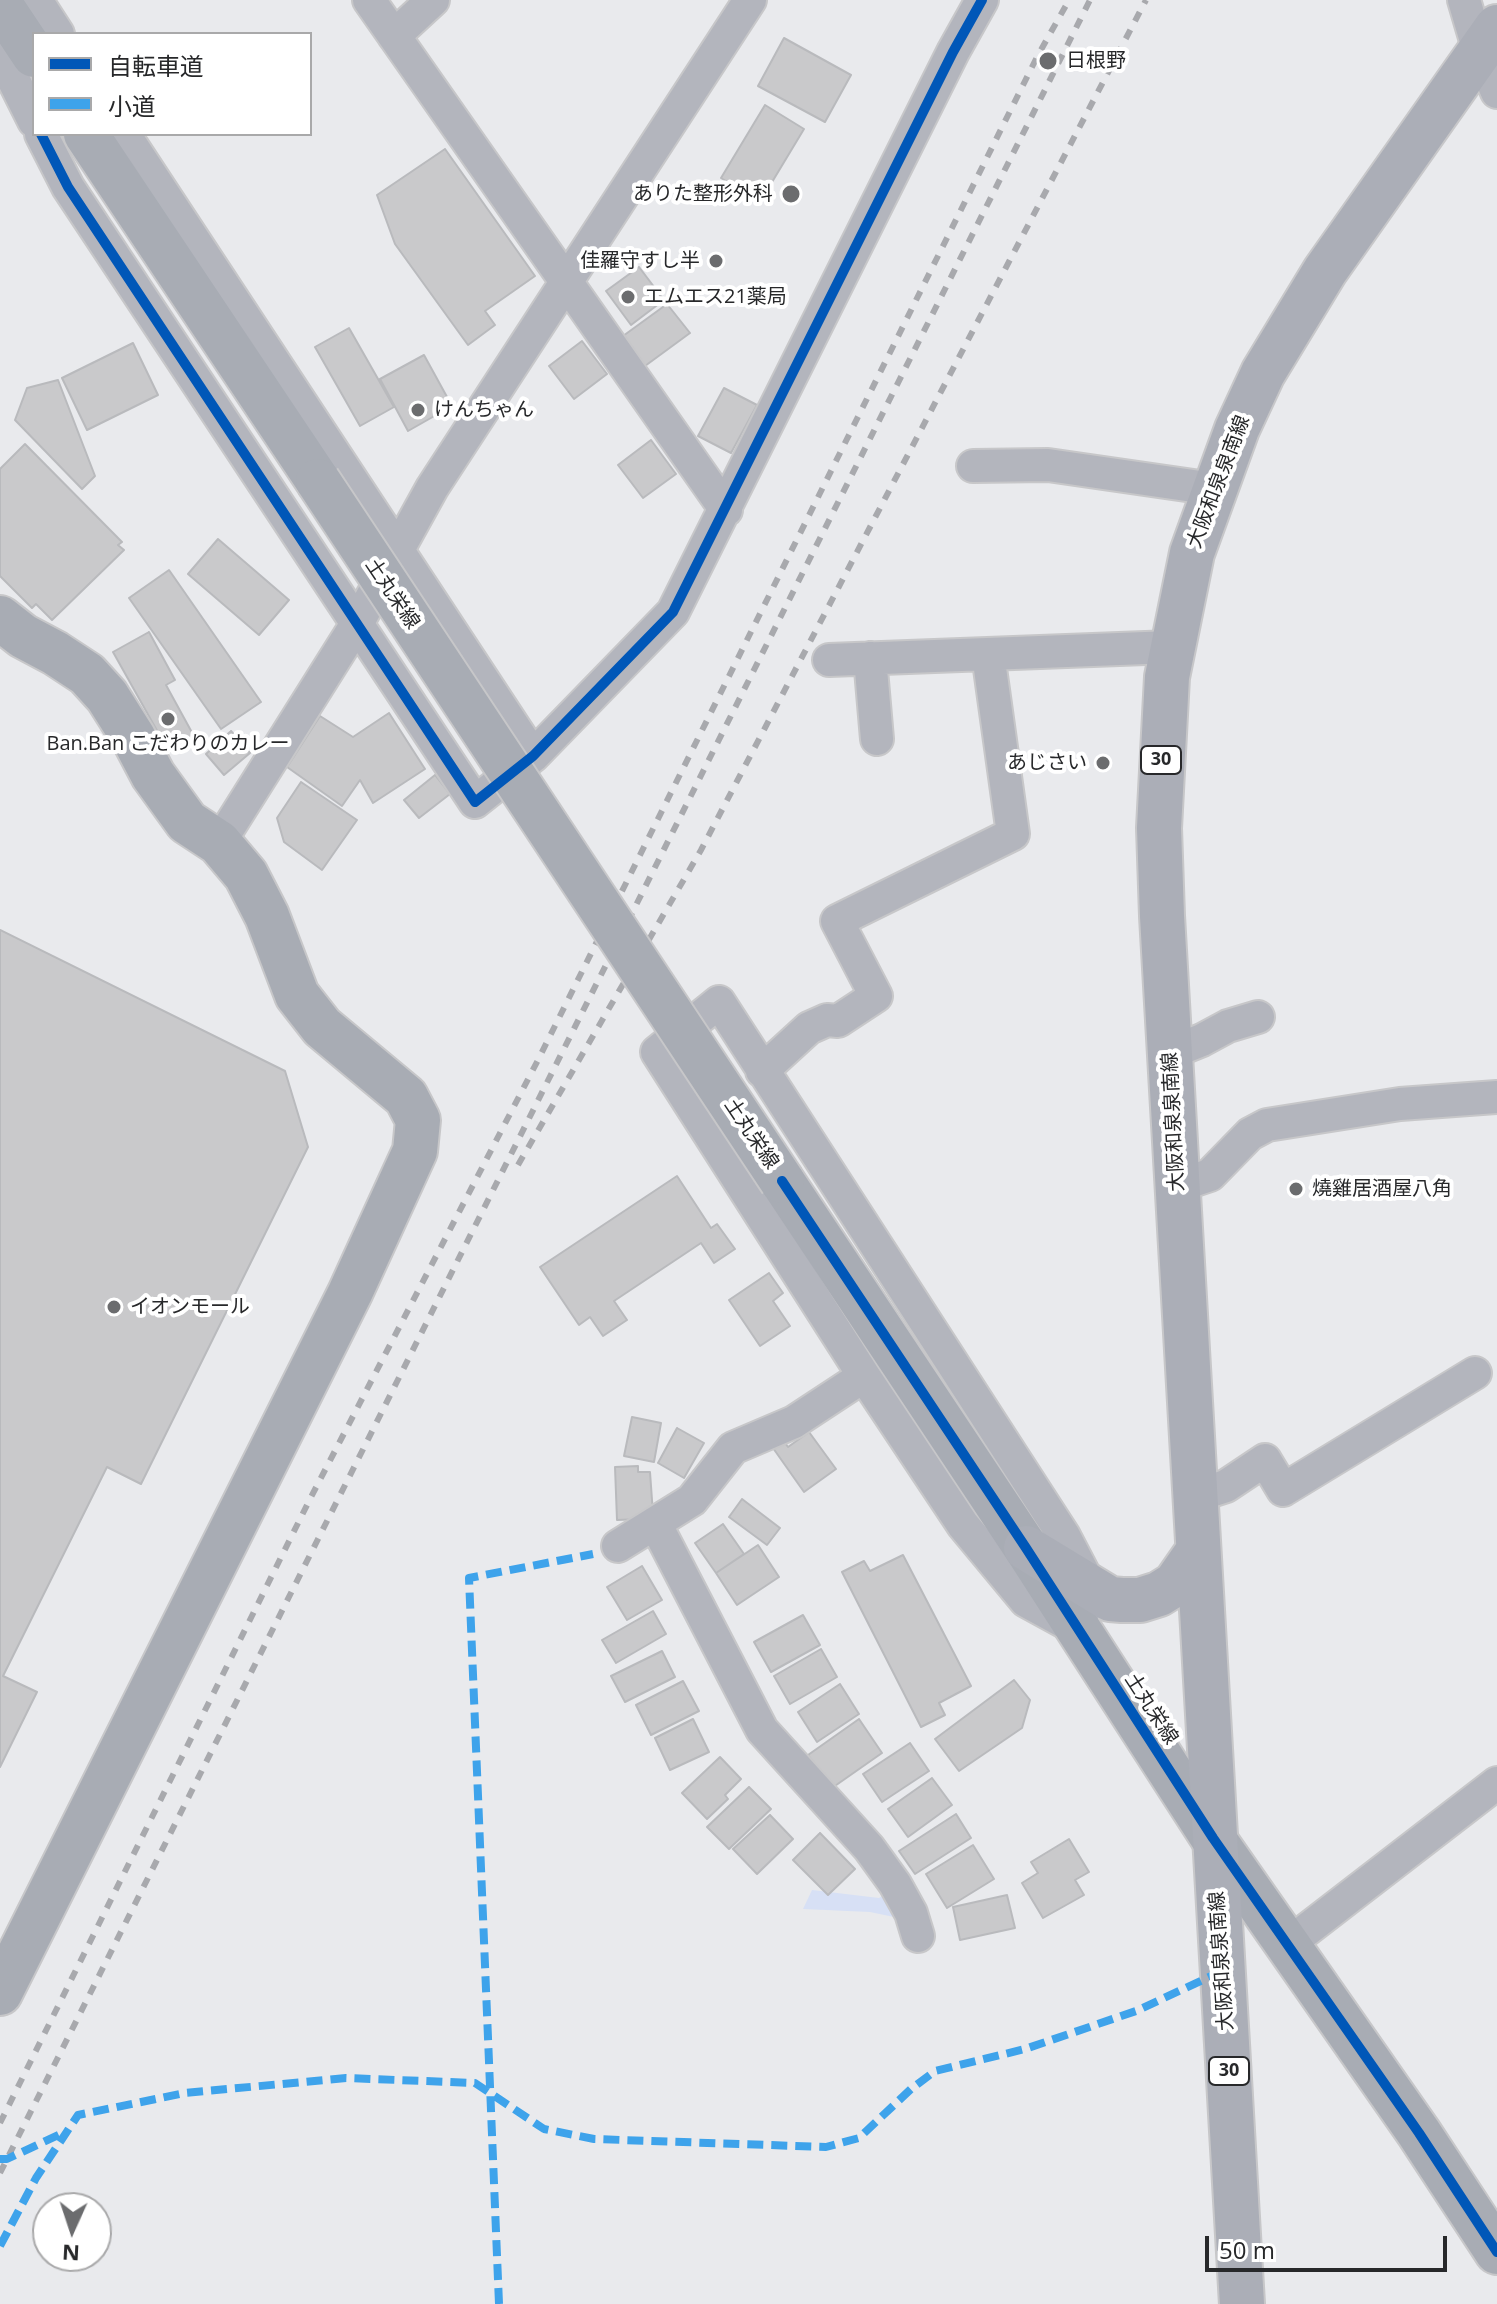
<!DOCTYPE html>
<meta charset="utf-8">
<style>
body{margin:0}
#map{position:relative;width:1497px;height:2304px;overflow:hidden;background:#e9eaed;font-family:"Open Sans","Noto Sans JP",sans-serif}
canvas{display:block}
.legend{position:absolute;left:32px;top:32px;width:280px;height:104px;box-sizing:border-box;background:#fff;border:2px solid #a9a9aa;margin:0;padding:10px 14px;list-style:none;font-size:24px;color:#27282a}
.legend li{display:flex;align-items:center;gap:16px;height:40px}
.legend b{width:40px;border:2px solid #a9a9aa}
.north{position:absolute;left:32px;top:2192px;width:80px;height:80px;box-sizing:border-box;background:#fff;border:2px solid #a9a9aa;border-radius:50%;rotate:183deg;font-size:22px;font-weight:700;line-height:32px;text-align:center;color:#27282a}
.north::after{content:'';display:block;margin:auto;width:28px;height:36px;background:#6b6c6e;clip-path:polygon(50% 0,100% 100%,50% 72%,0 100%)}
.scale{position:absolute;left:1205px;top:2236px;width:242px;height:36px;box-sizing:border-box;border:4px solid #27282a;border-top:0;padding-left:10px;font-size:24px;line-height:28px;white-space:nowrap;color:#27282a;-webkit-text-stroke:6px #fff;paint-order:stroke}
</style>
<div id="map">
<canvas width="1497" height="2304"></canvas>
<ul class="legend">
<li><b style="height:10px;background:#0057b8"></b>自転車道</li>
<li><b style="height:10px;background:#3ea3eb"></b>小道</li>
</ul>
<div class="north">N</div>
<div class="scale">50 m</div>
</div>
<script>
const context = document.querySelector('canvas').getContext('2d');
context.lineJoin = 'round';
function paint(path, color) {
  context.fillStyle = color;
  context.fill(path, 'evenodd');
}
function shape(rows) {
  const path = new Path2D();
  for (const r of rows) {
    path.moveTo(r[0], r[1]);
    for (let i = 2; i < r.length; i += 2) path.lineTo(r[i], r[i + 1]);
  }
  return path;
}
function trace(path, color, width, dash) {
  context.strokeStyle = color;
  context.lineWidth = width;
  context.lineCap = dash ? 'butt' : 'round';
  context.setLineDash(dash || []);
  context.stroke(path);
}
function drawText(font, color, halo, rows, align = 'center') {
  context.font = font + ' "Open Sans","Noto Sans JP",sans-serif';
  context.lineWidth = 8;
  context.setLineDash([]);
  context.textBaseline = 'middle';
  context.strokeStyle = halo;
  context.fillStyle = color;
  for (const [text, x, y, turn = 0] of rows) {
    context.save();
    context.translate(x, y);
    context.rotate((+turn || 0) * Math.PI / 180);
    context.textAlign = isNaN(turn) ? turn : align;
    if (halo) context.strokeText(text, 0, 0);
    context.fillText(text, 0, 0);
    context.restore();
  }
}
const green = shape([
 [812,1890,879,1898,891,1890,913,1921,870,1912,803,1909]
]);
const building = shape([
 [784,38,851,75,825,122,758,86,784,38],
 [765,105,804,129,760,202,721,178,765,105],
 [445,149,535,276,485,311,495,325,468,345,395,244,377,195,445,149],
 [639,267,664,300,631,325,606,291,639,267],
 [667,304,690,333,645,366,623,336,667,304],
 [349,328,394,407,360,426,315,347,349,328],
 [582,341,607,374,574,399,549,366,582,341],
 [133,343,158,395,87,430,62,378,133,343],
 [424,355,452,406,408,431,380,379,424,355],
 [58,380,95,476,82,489,15,420,27,388,58,380],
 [724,388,757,405,731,453,698,436,724,388],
 [651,440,676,474,643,498,618,465,651,440],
 [25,444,122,542,118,545,124,550,52,620,36,604,32,608,0,576,0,469,25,444],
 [218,539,289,600,259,635,188,574,218,539],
 [169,570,261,702,221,729,129,598,169,570],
 [149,632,175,680,166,685,195,738,169,752,113,652,149,632],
 [389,713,425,769,373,803,360,780,342,806,287,767,320,716,353,737,389,713],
 [231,731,250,753,224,775,206,754,231,731],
 [435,775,450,794,419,818,404,800,435,775],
 [301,782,357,820,322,870,284,842,277,818,301,782],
 [0,930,285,1071,308,1147,141,1484,107,1467,3,1676,37,1692,0,1767,0,930],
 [677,1176,711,1228,717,1224,735,1249,714,1263,701,1243,614,1301,627,1320,603,1336,590,1317,579,1325,540,1267,677,1176],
 [769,1273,783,1293,773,1301,790,1326,760,1346,729,1300,769,1273],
 [632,1417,661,1423,654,1462,624,1456,632,1417],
 [677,1428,704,1443,684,1478,658,1463,677,1428],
 [809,1432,836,1469,804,1492,773,1448,783,1440,788,1447,809,1432],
 [638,1466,638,1472,650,1472,653,1514,641,1519,617,1520,615,1467,638,1466],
 [742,1499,780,1528,767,1545,729,1517,742,1499],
 [723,1524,744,1554,716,1573,695,1543,723,1524],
 [758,1545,779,1577,737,1605,716,1573,758,1545],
 [903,1555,971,1686,939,1703,945,1715,921,1727,842,1572,864,1561,870,1571,903,1555],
 [642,1566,662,1600,627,1620,607,1587,642,1566],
 [653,1611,666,1634,616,1663,602,1640,653,1611],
 [803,1615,820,1645,771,1672,754,1642,803,1615],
 [821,1649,837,1677,790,1704,774,1676,821,1649],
 [662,1651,675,1677,625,1702,611,1676,662,1651],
 [1014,1680,1030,1700,1022,1728,959,1771,935,1739,1014,1680],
 [683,1681,699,1711,651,1735,636,1705,683,1681],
 [840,1684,859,1714,817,1742,798,1712,840,1684],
 [693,1719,709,1752,670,1770,655,1738,693,1719],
 [859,1719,882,1753,832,1788,808,1755,859,1719],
 [910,1743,929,1771,882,1802,863,1774,910,1743],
 [720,1757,741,1779,725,1795,728,1799,707,1819,682,1793,720,1757],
 [932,1778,952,1805,908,1837,888,1809,932,1778],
 [749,1787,771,1809,729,1849,707,1827,749,1787],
 [956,1814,971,1838,915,1874,899,1851,956,1814],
 [770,1815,793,1839,757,1874,733,1849,770,1815],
 [820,1833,855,1869,828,1895,793,1860,820,1833],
 [1069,1839,1089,1872,1075,1880,1084,1895,1043,1918,1022,1883,1038,1873,1031,1862,1069,1839],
 [973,1845,994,1879,947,1908,926,1874,973,1845],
 [1007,1895,1015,1928,960,1940,953,1907,1007,1895]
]);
const street = shape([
 [36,0,58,34],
 [369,0,726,510],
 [1464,0,1479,51,1497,92],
 [394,36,433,0],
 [0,53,34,121],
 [41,134,68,187,475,802,533,756,673,612,953,52,982,0],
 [124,134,533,756],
 [973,466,1048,465,1214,489],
 [870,658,877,739],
 [829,660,1172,647],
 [219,843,358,622,432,488,750,0],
 [719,1002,1064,1536,1089,1584,1079,1630,1026,1601,963,1525,864,1376,657,1052,719,1002],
 [1170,1053,1202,1040,1228,1026,1258,1017],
 [762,1071,809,1028,827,1020,838,1021,876,996,837,921,1013,834,988,654],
 [1177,1186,1210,1175,1250,1134,1267,1125,1400,1104,1497,1097],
 [1195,1496,1226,1486,1265,1460,1283,1490,1475,1373],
 [655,1523,762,1730,869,1848,895,1884,911,1913,918,1936],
 [618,1546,692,1500,733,1448,794,1422,864,1376],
 [1287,1945,1497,1783]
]);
const secondary = shape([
 [0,4,34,55],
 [86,134,318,481],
 [0,618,23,636,55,653,87,674,107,696,133,737,153,775,187,822,219,843,246,875,267,916,297,995,322,1027,406,1097,418,1120,415,1151,350,1293,0,1993],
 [782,1181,1026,1548,1213,1838,1419,2133,1497,2252]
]);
const primary = shape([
 [1026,1548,1110,1599,1122,1600,1140,1600,1159,1594,1175,1584,1198,1551],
 [1242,2304,1162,916,1159,828,1167,677,1192,553,1237,429,1263,373,1325,271,1497,27]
]);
const rail = shape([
 [518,1165,701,850,1146,0],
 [0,2123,310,1499,539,1058,1037,57,1069,0],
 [0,2173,1090,0]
]);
const secondaryBridge = shape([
 [318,481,782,1181]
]);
const quiet = shape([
 [0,2159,7,2159,67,2131],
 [0,2246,36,2178,78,2115,185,2093,346,2078,475,2083,544,2129,594,2139,826,2147,859,2138,911,2089,935,2071,1025,2049,1136,2011,1222,1971],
 [499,2304,469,1578,593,1554]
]);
const cycleway = shape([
 [41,134,68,187,475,802,533,756,673,612,953,52,982,0],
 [782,1181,1026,1548,1213,1838,1419,2133,1497,2252]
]);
const markers = [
 [1048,61,10,"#6b6c6e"],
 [791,194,10,"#6b6c6e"],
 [716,261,8,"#6b6c6e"],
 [628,297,8,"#6b6c6e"],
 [418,410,8,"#6b6c6e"],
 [168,719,8,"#6b6c6e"],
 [1103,763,8,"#6b6c6e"],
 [1296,1189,8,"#6b6c6e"],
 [114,1307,8,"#6b6c6e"]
];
const shields = [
 [1161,760,40],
 [1229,2071,40]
];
const shieldNames = [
 ["30",1161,760],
 ["30",1229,2071]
];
const poiNames = [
 ["日根野",1066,61],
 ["ありた整形外科",773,194,"right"],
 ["佳羅守すし半",700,261,"right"],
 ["エムエス21薬局",644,297],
 ["けんちゃん",434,410],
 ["Ban.Ban こだわりのカレー",168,744,"center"],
 ["あじさい",1087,763,"right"],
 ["燒雞居酒屋八角",1312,1189],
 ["イオンモール",130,1307]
];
const streetNames = [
 ["大阪和泉泉南線",1219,482,-69],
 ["土丸栄線",392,594,56],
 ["大阪和泉泉南線",1174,1122,-93],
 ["土丸栄線",751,1134,56],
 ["土丸栄線",1151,1709,57],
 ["大阪和泉泉南線",1222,1961,-94]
];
paint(green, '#d7e0f5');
paint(building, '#c9c9cb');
trace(building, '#b9babd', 2);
trace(street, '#c7c7c9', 36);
trace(secondary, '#c7c7c9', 48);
trace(primary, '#c7c7c9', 48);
trace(street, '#b3b5bd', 32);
trace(secondary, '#a8acb4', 44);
trace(primary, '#abaeb7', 44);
trace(rail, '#a8a9ad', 6, [10, 10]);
trace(secondaryBridge, '#c7c7c9', 48, []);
trace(secondaryBridge, '#a8acb4', 44);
trace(quiet, '#3ea3eb', 8, [16, 8]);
trace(cycleway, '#0057b8', 10);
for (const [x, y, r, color] of markers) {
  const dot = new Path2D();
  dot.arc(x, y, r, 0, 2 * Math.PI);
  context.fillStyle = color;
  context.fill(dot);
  trace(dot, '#fff', 3);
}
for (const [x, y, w] of shields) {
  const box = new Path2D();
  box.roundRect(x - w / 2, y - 14, w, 28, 6);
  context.fillStyle = '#fff';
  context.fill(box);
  trace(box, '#27282a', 2);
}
drawText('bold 18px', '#27282a', null, shieldNames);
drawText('20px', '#27282a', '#fff', poiNames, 'left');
drawText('20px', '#27282a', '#fff', streetNames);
</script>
